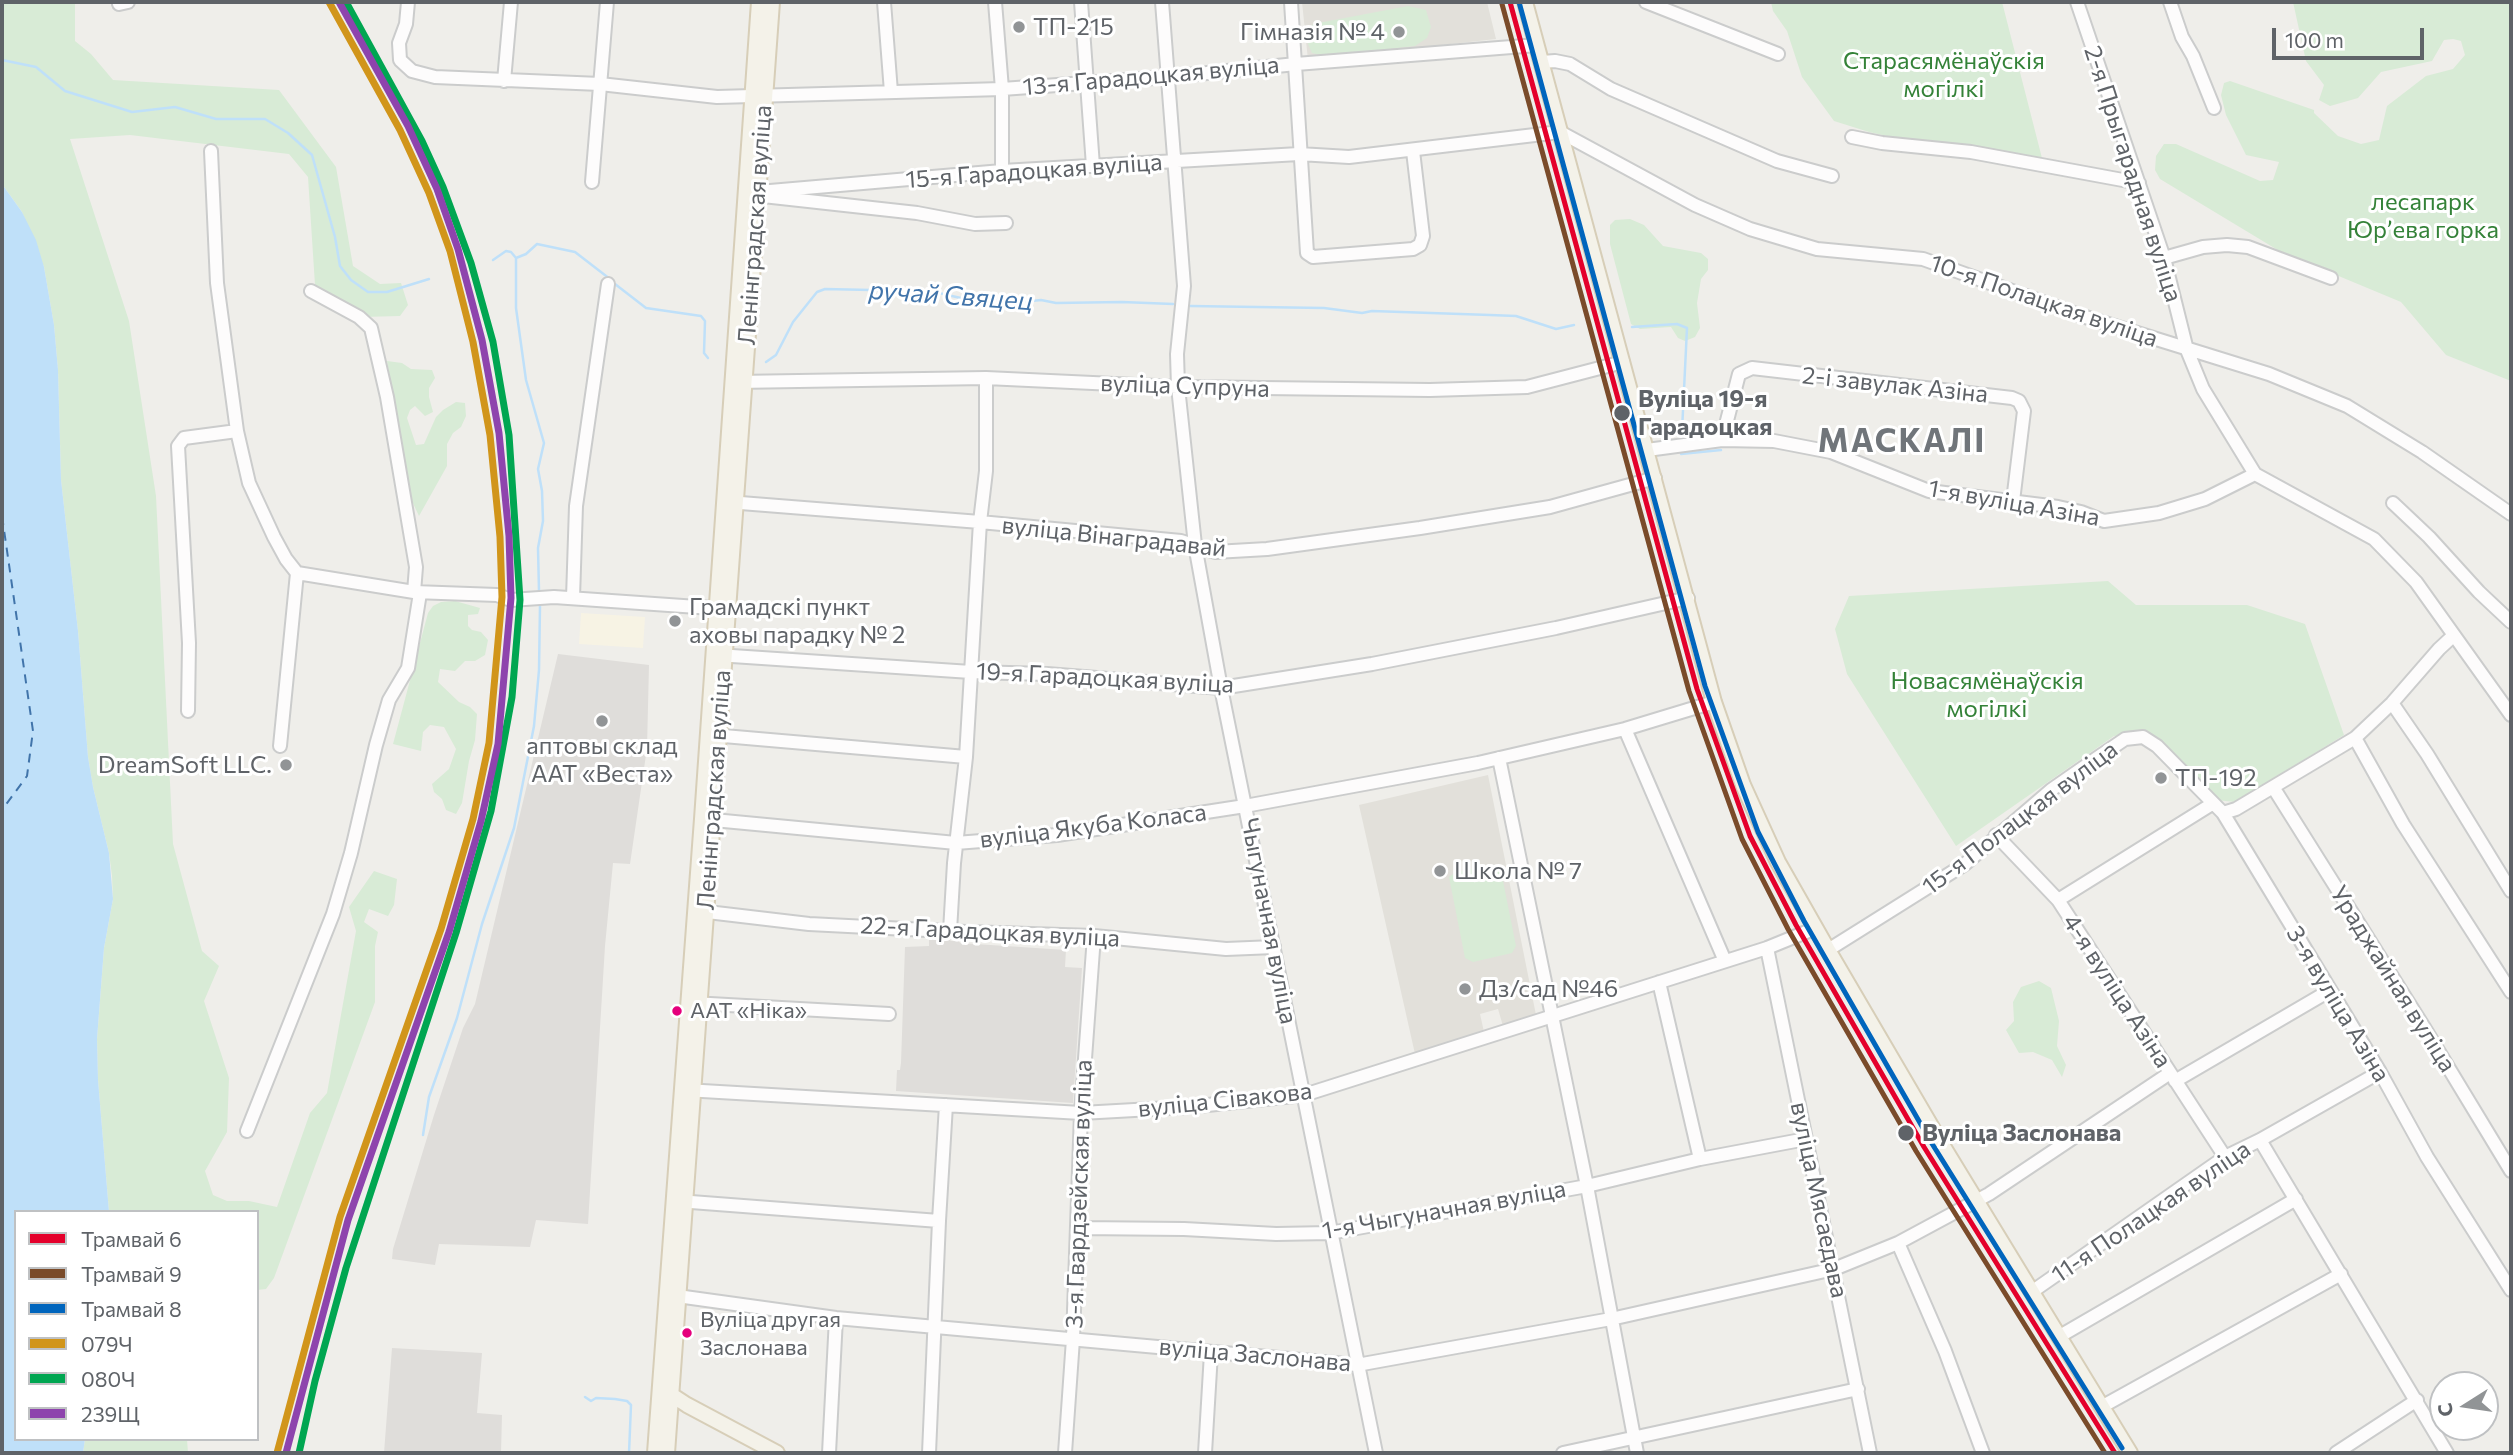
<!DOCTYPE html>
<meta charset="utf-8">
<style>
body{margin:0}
#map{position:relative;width:2513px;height:1455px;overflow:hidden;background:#efeeea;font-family:Commissioner,sans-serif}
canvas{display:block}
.frame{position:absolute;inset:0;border:4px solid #5f6368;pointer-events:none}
.legend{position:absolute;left:14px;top:1210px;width:245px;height:231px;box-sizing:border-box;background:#fff;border:2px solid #bfc1c3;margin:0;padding:9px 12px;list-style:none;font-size:21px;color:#5f6368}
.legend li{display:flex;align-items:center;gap:14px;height:35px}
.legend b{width:35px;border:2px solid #bfc1c3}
.north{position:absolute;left:2429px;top:1371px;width:70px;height:70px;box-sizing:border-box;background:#fff;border:2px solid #bfc1c3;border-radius:50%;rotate:258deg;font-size:19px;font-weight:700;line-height:28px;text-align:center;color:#5f6368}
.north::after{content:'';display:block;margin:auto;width:24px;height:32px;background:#919496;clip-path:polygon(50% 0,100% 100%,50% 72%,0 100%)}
.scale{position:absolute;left:2272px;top:28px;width:152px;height:32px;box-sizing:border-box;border:4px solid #5f6368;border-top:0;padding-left:9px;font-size:21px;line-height:24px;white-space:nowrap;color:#5f6368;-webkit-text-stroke:5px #fff;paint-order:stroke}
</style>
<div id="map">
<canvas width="2513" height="1455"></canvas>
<div class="frame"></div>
<ul class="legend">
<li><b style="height:9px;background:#e4002b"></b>Трамвай 6</li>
<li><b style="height:9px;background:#7a4b2a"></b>Трамвай 9</li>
<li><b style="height:9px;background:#0065bd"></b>Трамвай 8</li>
<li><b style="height:9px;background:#d1951a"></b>079Ч</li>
<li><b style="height:9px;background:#00a651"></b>080Ч</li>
<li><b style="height:9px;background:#8e44ad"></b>239Щ</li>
</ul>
<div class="north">С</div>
<div class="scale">100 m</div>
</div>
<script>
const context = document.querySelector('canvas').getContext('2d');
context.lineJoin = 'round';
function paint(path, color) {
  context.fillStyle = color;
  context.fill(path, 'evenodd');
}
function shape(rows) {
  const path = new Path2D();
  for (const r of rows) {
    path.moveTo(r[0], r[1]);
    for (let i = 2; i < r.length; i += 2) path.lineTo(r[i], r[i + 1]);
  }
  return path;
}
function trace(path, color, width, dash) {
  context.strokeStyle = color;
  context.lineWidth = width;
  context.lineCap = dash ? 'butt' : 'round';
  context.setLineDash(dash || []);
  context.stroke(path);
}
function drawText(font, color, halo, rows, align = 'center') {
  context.font = font + ' Commissioner,sans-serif';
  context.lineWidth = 6;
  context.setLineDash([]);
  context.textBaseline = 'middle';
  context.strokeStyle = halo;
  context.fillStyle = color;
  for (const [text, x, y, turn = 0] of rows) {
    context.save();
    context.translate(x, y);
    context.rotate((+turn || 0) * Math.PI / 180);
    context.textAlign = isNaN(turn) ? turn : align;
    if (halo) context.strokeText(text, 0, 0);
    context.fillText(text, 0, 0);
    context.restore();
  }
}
const commercial = shape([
 [581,613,645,617,643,648,579,644]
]);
const industrial = shape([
 [558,654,649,665,647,748,630,864,613,863,605,946,588,1224,536,1220,530,1247,439,1244,435,1265,392,1259,393,1249,434,1115,463,1028,475,1004],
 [929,936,947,937,951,941,959,941,960,943,1066,950,1065,967,1082,968,1073,1103,896,1091,897,1070,900,1070,901,1063,905,947,929,946],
 [392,1348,482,1353,477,1413,502,1415,501,1453,384,1453]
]);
const education = shape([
 [1302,2,1487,2,1496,39,1308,60],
 [1488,775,1536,1015,1503,1026,1498,1009,1480,1014,1484,1032,1415,1054,1359,805]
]);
const green = shape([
 [2,2,75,2,75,41,91,54,113,80,279,90,336,167,353,266,380,284,401,283,408,305,400,316,362,317,315,285,308,177,289,154,130,135,70,139,129,321,156,496,173,844,202,951,219,966,204,1001,229,1078,227,1132,205,1171,213,1195,227,1201,249,1201,277,1207,310,1113,327,1093,356,931,349,907,374,871,397,879,394,905,388,916,369,909,364,922,378,932,375,946,375,1002,274,1278,266,1289,257,1290,257,1212,109,1212,98,1080,97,1039,104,948,113,899,112,876,109,853,93,787,88,757,78,631,61,480,58,370,54,325,44,267,22,212,2,184],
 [1771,2,2002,2,2043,162,1927,145,1869,132,1834,121,1802,77,1787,31,1773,11],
 [2293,2,2511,2,2511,381,2446,355,2401,302,2281,252,2160,179,2155,170,2156,156,2164,144,2176,144,2260,181,2273,180,2279,162,2246,155,2226,115,2221,95,2224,83,2230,81,2314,110,2314,113,2338,136,2361,144,2379,140,2387,106,2426,76,2453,69,2465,55,2461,41,2453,39,2444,40,2432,61,2381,72,2358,98,2330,106,2319,100,2324,85,2306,61],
 [1408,6,1426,10,1431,27,1427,38,1415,46,1327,56,1312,53,1308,44,1307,33,1313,24],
 [1630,219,1644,225,1663,246,1701,253,1708,259,1708,270,1701,279,1697,303,1700,328,1695,337,1685,341,1678,338,1671,327,1640,329,1631,324,1610,244,1610,225,1615,220],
 [387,361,402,363,411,369,432,370,435,378,429,388,429,397,433,412,425,416,415,406,410,410,407,418,416,445,424,444,436,417,443,410,456,402,465,403,466,416,461,427,453,433,447,444,447,466,419,516,410,497],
 [2108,581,2136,605,2247,605,2305,624,2344,735,2235,802,2216,800,2149,735,2114,736,1956,846,1847,674,1835,629,1849,596],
 [455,601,480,608,478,614,468,615,468,626,472,630,481,632,488,640,485,655,475,661,465,661,455,671,440,669,438,682,459,702,470,707,477,714,475,740,469,761,462,803,456,814,446,810,442,799,434,792,432,784,449,769,456,749,444,727,430,725,423,732,421,751,393,744,428,613,433,606,441,602],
 [1493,865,1501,871,1516,946,1512,953,1473,962,1465,958,1449,877,1456,872],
 [2039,981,2051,988,2059,1021,2057,1046,2066,1065,2062,1077,2052,1060,2033,1052,2019,1053,2006,1030,2014,1021,2013,1002,2021,987],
 [85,1439,187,1439,188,1453,83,1453]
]);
const water = shape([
 [2,184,22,212,36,240,44,267,54,325,58,370,61,480,78,631,88,757,93,787,109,853,113,899,104,948,97,1039,98,1080,109,1212,16,1212,16,1439,85,1439,83,1453,2,1453]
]);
const stream = shape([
 [2,60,36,67,65,91,132,112,175,107,216,119,265,119,288,133,312,155,335,237,340,266,351,280,368,292,387,292,429,279],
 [516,258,516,308,526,380,544,443,538,469,542,491,543,521,538,548,539,591],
 [493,260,506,251,511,252,516,258,526,254,537,244,575,252,610,279],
 [615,284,646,308,701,316,705,321,704,353,708,358],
 [1190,306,1324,308,1362,313,1372,311,1490,315,1516,316,1556,329,1574,325],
 [1632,327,1677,324,1687,328,1682,431],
 [766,362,776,355,793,322,817,292,825,289,917,291,939,293,965,299,1011,299,1022,302,1041,300,1056,303,1122,302,1173,304],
 [1681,454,1721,450],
 [423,1135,429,1097,457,1018,482,924,514,828,534,726,539,670,540,606],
 [585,1397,591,1401,596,1398,615,1399,627,1401,631,1405,629,1453]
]);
const ferry = shape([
 [2,516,33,731,27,776,2,810]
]);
const minor = shape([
 [408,2,406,24,399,43,400,60,412,71,435,77,600,84,717,97,1002,89,1168,77,1296,64,1537,45],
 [884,2,891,92],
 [995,2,1002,89,1002,171],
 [1081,2,1093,166],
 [1162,2,1184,286,1177,354,1178,387,1195,545,1221,688,1376,1453],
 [1291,2,1307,253,1313,257,1413,249,1420,245,1423,236,1413,151],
 [1646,2,1778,54],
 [2077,2,2164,258,2187,350,2203,389,2255,474,2374,539,2416,582,2511,715],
 [2170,2,2182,37,2193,56,2214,108],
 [119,4,128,2],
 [1542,62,1555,61,1570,64,1611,89,1777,161,1832,176],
 [504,81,511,2],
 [1852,137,1882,143,1971,152,2139,183],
 [211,151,217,283,237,431,249,483,274,537,286,559,297,573,414,592,497,595,511,600,554,597,726,609],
 [592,182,607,2],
 [757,194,770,191,1002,171,1299,154,1349,157,1560,132,1695,205,1750,229,1817,249,1923,259,2079,315,2269,374,2347,406,2422,452,2511,514],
 [763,196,917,213,975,224,1006,223],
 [2164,258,2203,247,2227,245,2248,247,2331,278],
 [311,291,359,317,371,328,387,397,416,567,414,592],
 [736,382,986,378,1178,387,1430,390,1527,387,1623,362],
 [1722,440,1739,374,1752,368,2012,398,2019,401,2024,411,2013,501],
 [1647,450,1722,440,1774,441,1831,452,1929,491,2058,507,2081,512,2104,521,2159,513,2205,499,2255,474],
 [728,502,980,522,1181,541,1215,552,1267,549,1420,528,1550,507,1655,478],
 [2393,503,2429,537,2479,592,2511,622],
 [573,598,576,506,608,284],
 [717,655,971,672,1047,674,1221,688,1372,664,1556,628,1688,598],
 [2392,703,2427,754,2511,891],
 [188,711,189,643,178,446,184,438,237,431],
 [1625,729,1725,961],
 [712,735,966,757],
 [2355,738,2403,824,2511,992],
 [280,746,297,573],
 [1499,758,1587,1186,1637,1453],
 [2273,787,2425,1029,2511,1171],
 [2223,813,2236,809,2355,738,2392,703,2439,649,2453,636],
 [703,819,956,843,1057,835,1245,806,1478,763,1625,729,1714,702],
 [1996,835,2058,900,2225,1157],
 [2058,900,2212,804],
 [699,911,809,924,966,932,1094,936,1226,949,1274,947],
 [950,931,954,863,966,757,980,522,986,471,986,378],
 [1767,948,1870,1453],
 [1828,950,1965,864,2051,790,2097,758,2125,739,2143,737,2157,746,2223,813,2380,1072,2427,1157,2511,1290],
 [1659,982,1700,1159],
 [692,1003,889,1014],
 [2175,1081,2329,991],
 [685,1090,1081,1113,1188,1107,1304,1095,1767,948,1816,928],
 [247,1131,333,914,351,853,376,745,389,700,408,668,420,593],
 [2260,1140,2447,1453],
 [678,1201,939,1221],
 [1078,1228,1184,1229,1276,1234,1330,1233,1587,1186,1700,1159,1806,1139],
 [1898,1243,1945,1351,1983,1453],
 [2033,1291,2225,1157,2260,1140,2380,1072],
 [670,1295,836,1318,1357,1365,1611,1319,1834,1269,1898,1243,1989,1194,2170,1073],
 [2060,1336,2296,1199],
 [2103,1406,2341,1274],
 [829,1453,836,1318],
 [929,1453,939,1221,946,1105],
 [1065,1453,1073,1339,1081,1113,1094,936],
 [1205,1453,1211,1353],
 [1563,1453,1858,1389],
 [2336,1453,2417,1400]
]);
const major = shape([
 [1525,2,1714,702,1743,785,1778,862,1828,950,1941,1143,2130,1453],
 [664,1390,687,1405,777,1453],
 [655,1453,702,819,759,2],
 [667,1453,772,2]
]);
const rail1 = shape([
 [277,1453,340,1217,441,929,473,819,489,743,502,597,500,537,490,435,473,342,450,251,429,193,400,130,329,2]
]);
const rail2 = shape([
 [299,1453,315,1381,346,1268,456,933,491,811,512,697,520,600,509,435,493,342,471,263,443,187,422,141,346,2]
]);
const rail3 = shape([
 [286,1453,348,1220,449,932,481,821,498,744,511,598,509,536,499,433,482,340,458,249,437,189,408,126,339,2]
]);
const tram1 = shape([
 [1510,2,1697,689,1750,836,1796,925,1924,1147,2115,1453]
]);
const tram2 = shape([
 [1502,4,1689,691,1742,839,1788,929,1916,1151,2105,1453]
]);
const tram3 = shape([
 [1519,2,1705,686,1758,832,1804,921,1931,1142,2122,1448]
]);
const markers = [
 [1019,27,7,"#919496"],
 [1399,32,7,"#919496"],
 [1622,413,9,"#5f6368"],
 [675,621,7,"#919496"],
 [602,721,7,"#919496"],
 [286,765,7,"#919496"],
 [2161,778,7,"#919496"],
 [1440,871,7,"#919496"],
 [1465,989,7,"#919496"],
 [677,1011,6,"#e5007d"],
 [1906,1133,9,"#5f6368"],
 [687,1333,6,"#e5007d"]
];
const busNames = [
 ["ААТ «Ніка»",690,1011],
 ["Вуліца другая",700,1320],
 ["Заслонава",700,1348]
];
const poiNames = [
 ["ТП-215",1033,27],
 ["Гімназія № 4",1385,32,"right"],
 ["Грамадскі пункт",689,607],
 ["аховы парадку № 2",689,635],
 ["аптовы склад",602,746,"center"],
 ["ААТ «Веста»",602,774,"center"],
 ["DreamSoft LLC.",272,765,"right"],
 ["ТП-192",2175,778],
 ["Школа № 7",1454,871],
 ["Дз/сад №46",1479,989]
];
const parkNames = [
 ["Старасямёнаўскія",1944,61],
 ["могілкі",1944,89],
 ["лесапарк",2423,202],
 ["Юрʼева горка",2423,230],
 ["Новасямёнаўскія",1987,681],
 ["могілкі",1987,709]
];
const streetNames = [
 ["13-я Гарадоцкая вуліца",1151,76,-5],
 ["15-я Гарадоцкая вуліца",1034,171,-4],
 ["2-я Прыгарадная вуліца",2133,174,72],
 ["Ленінградская вуліца",755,225,-86],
 ["10-я Полацкая вуліца",2044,301,19],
 ["2-і завулак Азіна",1895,385,6],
 ["вуліца Супруна",1185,386,2],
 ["1-я вуліца Азіна",2014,503,10],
 ["вуліца Вінаградавай",1114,537,6],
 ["19-я Гарадоцкая вуліца",1105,678,3],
 ["Ленінградская вуліца",714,790,-86],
 ["15-я Полацкая вуліца",2020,818,-37],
 ["вуліца Якуба Коласа",1093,826,-7],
 ["Чыгуначная вуліца",1269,921,79],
 ["22-я Гарадоцкая вуліца",990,932,3],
 ["Ураджайная вуліца",2393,979,58],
 ["4-я вуліца Азіна",2117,991,57],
 ["3-я вуліца Азіна",2338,1004,59],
 ["вуліца Сівакова",1225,1100,-6],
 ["3-я Гвардзейская вуліца",1079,1194,-88],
 ["вуліца Мясаедава",1819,1200,78],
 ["1-я Чыгуначная вуліца",1444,1210,-10],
 ["11-я Полацкая вуліца",2151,1212,-34],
 ["вуліца Заслонава",1255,1355,5]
];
const stopNames = [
 ["Вуліца 19-я",1638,399],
 ["Гарадоцкая",1638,427],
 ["Вуліца Заслонава",1922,1133]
];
const waterNames = [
 ["ручай Свяцец",951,296,4]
];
const districtNames = [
 ["МАСКАЛІ",1902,441]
];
paint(commercial, '#f7f3e4');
paint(industrial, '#dfddda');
paint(education, '#e2e0da');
paint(green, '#d8ebd6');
paint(water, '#bfe0f9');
trace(stream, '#bfe0f9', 2.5);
trace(ferry, '#4174aa', 2, [9, 7]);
trace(minor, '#cbcccc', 16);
trace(major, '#d7ceb8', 18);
trace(minor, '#fdfcfc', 12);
trace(major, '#f4f2e9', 14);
trace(rail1, '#d1951a', 7);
trace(rail2, '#00a651', 7);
trace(rail3, '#8e44ad', 7);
trace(tram1, '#e4002b', 5);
trace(tram2, '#7a4b2a', 5);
trace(tram3, '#0065bd', 5);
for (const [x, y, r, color] of markers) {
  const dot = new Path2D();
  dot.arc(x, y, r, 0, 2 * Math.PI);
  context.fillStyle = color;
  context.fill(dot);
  trace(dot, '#fff', 2.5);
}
drawText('22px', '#5f6368', '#fff', busNames, 'left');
drawText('24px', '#5f6368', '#fff', poiNames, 'left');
drawText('24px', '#348238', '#fff', parkNames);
drawText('24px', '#5f6368', '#fff', streetNames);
drawText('bold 24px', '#5f6368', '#fff', stopNames, 'left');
drawText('italic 26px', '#4174aa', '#fff', waterNames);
context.letterSpacing = '2px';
drawText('bold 32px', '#70757a', '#fff', districtNames);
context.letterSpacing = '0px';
</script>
